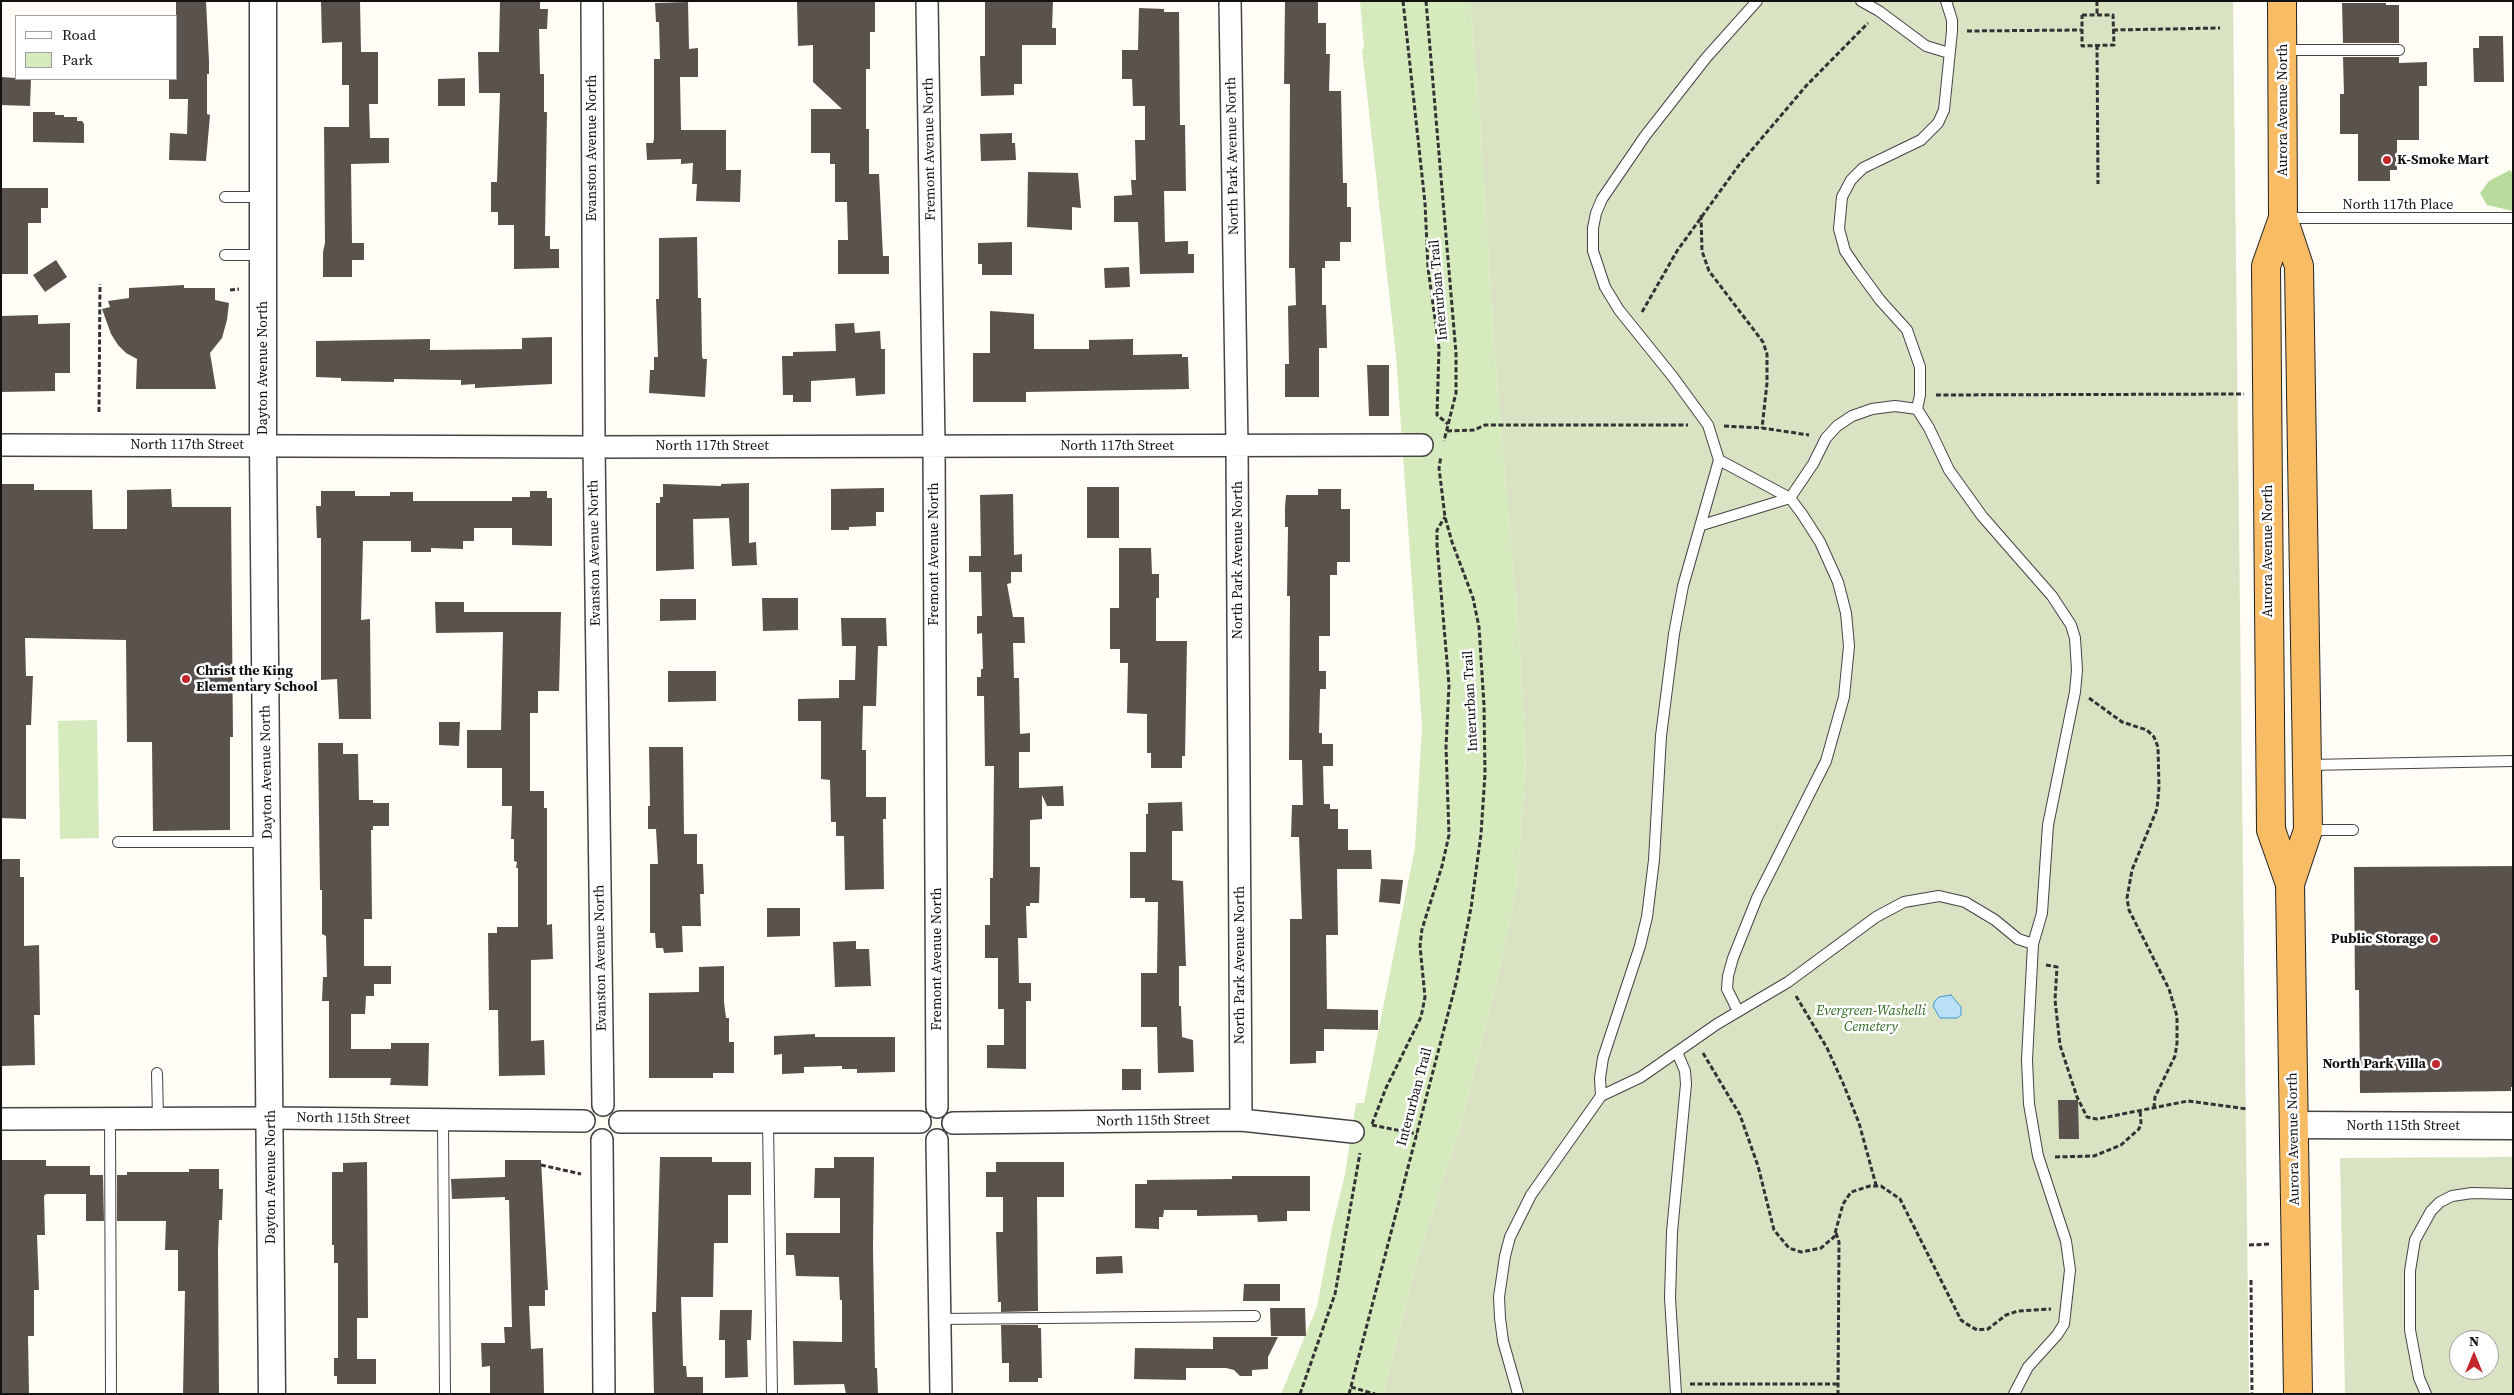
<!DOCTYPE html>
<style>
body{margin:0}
#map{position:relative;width:2514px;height:1395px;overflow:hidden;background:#fffdf5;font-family:"Source Serif 4",serif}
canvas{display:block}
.frame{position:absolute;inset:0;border:2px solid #111;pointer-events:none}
.legend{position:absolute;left:15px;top:15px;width:162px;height:65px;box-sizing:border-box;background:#fff;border:1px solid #a0a0a0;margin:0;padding:6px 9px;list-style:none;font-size:15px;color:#111}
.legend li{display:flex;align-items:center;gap:10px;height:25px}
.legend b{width:25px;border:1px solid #a0a0a0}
.north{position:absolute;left:2449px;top:1330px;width:50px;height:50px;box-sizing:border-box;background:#fff;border:1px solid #a0a0a0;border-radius:50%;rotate:0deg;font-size:14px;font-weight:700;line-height:20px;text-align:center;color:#111}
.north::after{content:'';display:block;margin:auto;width:18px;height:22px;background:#c4262e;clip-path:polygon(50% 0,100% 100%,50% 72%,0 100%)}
</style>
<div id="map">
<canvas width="2514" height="1395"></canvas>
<div class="frame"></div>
<ul class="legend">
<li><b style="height:6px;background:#fff"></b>Road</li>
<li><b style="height:14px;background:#d5ebbd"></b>Park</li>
</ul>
<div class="north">N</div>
</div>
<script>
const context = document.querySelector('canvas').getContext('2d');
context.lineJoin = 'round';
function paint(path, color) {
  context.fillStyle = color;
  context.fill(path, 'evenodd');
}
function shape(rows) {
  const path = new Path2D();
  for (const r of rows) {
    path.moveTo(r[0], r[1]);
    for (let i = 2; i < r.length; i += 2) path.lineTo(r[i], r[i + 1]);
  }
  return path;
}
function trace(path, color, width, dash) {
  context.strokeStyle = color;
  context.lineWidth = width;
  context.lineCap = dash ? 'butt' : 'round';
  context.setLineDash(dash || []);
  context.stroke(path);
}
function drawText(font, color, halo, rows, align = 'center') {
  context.font = font + ' "Source Serif 4",serif';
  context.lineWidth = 5;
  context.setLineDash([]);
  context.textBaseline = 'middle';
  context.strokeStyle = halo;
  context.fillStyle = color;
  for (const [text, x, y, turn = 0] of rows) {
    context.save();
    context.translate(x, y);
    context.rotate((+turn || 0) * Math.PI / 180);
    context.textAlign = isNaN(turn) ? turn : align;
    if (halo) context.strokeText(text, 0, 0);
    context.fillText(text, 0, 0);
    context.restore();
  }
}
const green = shape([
 [1360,1,1470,1,1480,118,1494,345,1519,637,1526,759,1517,886,1498,977,1461,1124,1416,1264,1383,1394,1281,1394,1317,1307,1332,1228,1345,1174,1356,1103,1364,1103,1415,848,1422,726,1396,356,1362,49,1364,49],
 [97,720,99,838,60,839,58,721]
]);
const forest = shape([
 [2510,170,2513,174,2513,211,2487,205,2480,193,2489,181]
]);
const cemetery = shape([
 [1470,1,2233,1,2249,1394,1383,1394,1416,1264,1461,1124,1498,977,1517,886,1526,759,1519,637,1494,345,1480,118],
 [2513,1157,2513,1394,2345,1394,2340,1158],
 [2459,1340,2489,1340,2489,1370,2459,1370]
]);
const water = shape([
 [1951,995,1961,1007,1961,1015,1957,1018,1940,1018,1933,1006,1935,1001,1939,997,1951,995]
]);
const building = shape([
 [176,1,206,1,209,61,209,74,207,74,207,114,210,115,206,161,169,160,170,133,187,134,188,99,169,99,169,79,176,79],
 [326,1,360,1,361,52,378,52,378,104,369,104,370,138,389,138,389,163,351,164,352,243,364,243,364,260,352,260,352,277,323,277,323,252,325,243,324,127,349,127,349,85,342,85,342,42,322,43,321,2],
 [500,1,540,1,540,9,548,9,547,29,539,29,540,74,544,74,544,112,547,112,545,236,550,236,550,249,559,249,559,268,514,269,514,225,498,225,498,212,491,212,491,182,497,182,500,93,479,93,478,52,499,52],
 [875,1,875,32,870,32,870,69,866,69,866,129,869,129,869,174,879,174,883,256,889,256,889,274,838,274,838,240,848,240,847,202,835,202,835,164,830,164,830,153,811,153,811,109,842,109,813,82,813,45,798,46,797,2],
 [985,1,1053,2,1052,28,1056,28,1056,45,1022,45,1022,84,1014,84,1014,95,981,96,980,56,985,56],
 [688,2,689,49,698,48,698,77,680,77,681,130,726,130,726,170,741,170,740,202,696,201,697,184,692,184,693,163,681,164,681,159,647,160,646,143,653,143,654,139,654,59,660,59,659,22,656,22,655,3],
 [1285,2,1318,2,1318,23,1326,23,1326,54,1330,54,1329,91,1341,91,1343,183,1347,183,1347,207,1351,207,1351,242,1340,242,1340,261,1325,261,1325,268,1322,268,1322,305,1326,305,1327,348,1319,348,1319,397,1285,397,1285,364,1289,364,1288,306,1296,305,1295,268,1289,268,1290,84,1284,84],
 [2342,3,2386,3,2386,5,2399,5,2399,43,2343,43],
 [1139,8,1164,9,1164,12,1179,12,1180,125,1185,125,1186,191,1164,191,1165,242,1188,241,1188,254,1194,254,1194,273,1140,274,1138,222,1114,222,1114,196,1132,195,1131,180,1136,180,1135,140,1145,140,1145,106,1133,106,1132,79,1122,79,1122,50,1138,50],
 [2479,36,2503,36,2504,82,2474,82,2473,48,2479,48],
 [2343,57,2399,57,2399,63,2427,62,2427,86,2419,86,2419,140,2397,140,2397,170,2390,170,2390,181,2358,181,2358,134,2340,134,2340,94,2344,94],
 [1,77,31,79,30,106,1,105],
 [465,78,465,106,438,106,438,79],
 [33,112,55,112,55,115,64,115,64,117,77,117,77,121,82,121,84,124,84,143,33,142],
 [1012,133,1012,143,1015,143,1016,160,981,161,980,134],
 [1028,172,1078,173,1081,208,1072,207,1072,230,1027,227],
 [1,188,48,188,48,208,41,208,41,223,28,223,28,274,1,274],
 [697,237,698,298,701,298,702,357,703,359,707,359,705,397,649,393,650,370,654,370,654,357,658,357,656,299,659,299,659,238],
 [1012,242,1012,275,982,275,982,264,978,264,978,243],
 [56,260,67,277,45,292,33,275],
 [1129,267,1130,287,1105,288,1104,268],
 [184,285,184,288,215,288,215,300,229,303,227,320,222,338,210,353,216,389,136,389,137,359,126,353,118,345,111,334,102,309,110,307,108,301,129,298,129,288],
 [990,311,1034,314,1034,349,1089,349,1089,340,1133,339,1133,355,1182,354,1182,357,1188,357,1189,389,1026,392,1026,402,973,402,973,353,990,353],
 [38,315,38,324,70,323,70,373,55,373,55,391,1,392,1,316],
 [854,323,855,333,880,331,881,349,885,349,885,394,856,396,855,378,811,381,811,402,793,402,793,395,783,395,782,356,793,356,793,352,836,351,835,324],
 [552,337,552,384,475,388,475,384,461,385,461,380,394,379,394,382,341,381,341,378,316,377,316,341,430,339,430,350,522,349,522,338],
 [1367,365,1389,365,1389,416,1369,416],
 [749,483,749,543,756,542,757,565,732,566,729,518,693,519,694,569,656,571,656,503,660,503,660,497,663,497,663,484,721,486,721,484],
 [2,484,34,484,34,490,92,490,93,529,127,529,127,490,171,489,172,507,231,507,233,737,230,737,230,830,153,831,152,742,127,742,126,640,25,638,26,676,33,676,31,725,26,725,26,819,1,818],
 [1087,487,1119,487,1119,538,1087,538],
 [884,488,884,512,876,512,876,526,849,527,849,530,831,530,831,489],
 [1318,489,1341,489,1341,509,1350,509,1350,562,1337,562,1337,575,1330,575,1330,636,1319,636,1319,671,1326,671,1326,689,1320,689,1319,733,1322,733,1322,744,1333,744,1333,766,1323,766,1324,804,1330,804,1330,809,1338,809,1338,829,1348,829,1348,850,1371,850,1372,869,1337,869,1338,935,1326,935,1327,1009,1378,1010,1378,1030,1324,1029,1324,1051,1316,1051,1316,1063,1290,1064,1290,919,1302,919,1299,837,1291,837,1292,805,1303,805,1302,760,1289,760,1289,756,1290,596,1287,596,1288,527,1285,527,1285,507,1286,495,1318,495],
 [321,491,355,491,355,496,390,496,390,492,413,492,413,501,512,501,512,497,530,497,530,491,547,491,547,498,552,498,552,546,512,545,512,528,474,528,474,541,463,541,463,549,431,548,431,552,411,552,411,541,363,541,361,620,370,619,371,719,339,719,337,679,321,680,321,538,317,538,316,506,321,506],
 [1013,494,1014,555,1022,554,1022,572,1011,572,1011,583,1007,584,1013,617,1024,617,1025,643,1013,643,1014,678,1019,678,1020,734,1030,733,1030,752,1019,752,1019,788,1063,786,1064,806,1047,806,1042,795,1042,819,1030,820,1030,867,1040,867,1039,903,1030,903,1030,906,1026,906,1027,938,1018,938,1019,983,1031,983,1031,1001,1026,1001,1026,1069,987,1068,987,1045,1004,1045,1004,1009,998,1009,998,958,985,958,985,925,990,925,990,878,993,878,994,766,985,766,984,696,977,696,977,677,981,677,981,669,983,669,982,633,977,634,977,616,982,616,981,572,969,572,969,556,981,556,980,495],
 [1119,548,1151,548,1152,574,1159,574,1159,598,1156,598,1156,641,1187,641,1185,756,1182,756,1182,768,1151,768,1151,753,1147,753,1147,714,1127,713,1128,663,1120,663,1120,649,1110,649,1110,608,1119,608],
 [762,598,798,598,798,630,763,631],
 [660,599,696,599,696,620,660,621],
 [435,602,464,602,464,612,561,612,559,691,538,691,538,713,530,713,530,791,544,791,544,808,547,808,547,925,552,924,553,959,531,960,531,1041,544,1040,545,1075,499,1076,498,1010,489,1010,488,933,497,933,497,927,518,927,518,868,516,868,517,862,514,861,514,839,511,839,512,806,502,806,502,768,467,768,467,730,501,730,503,632,436,633],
 [841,618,886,618,887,646,878,646,876,706,863,706,862,750,866,750,866,797,886,797,886,819,883,819,884,889,845,890,844,836,836,836,836,822,831,822,830,780,821,779,821,721,798,721,798,699,839,698,839,680,855,680,856,646,842,646],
 [668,671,716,671,716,701,668,702],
 [439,722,460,722,459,746,439,745],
 [318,743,343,743,343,754,358,754,359,800,373,800,373,803,389,803,389,826,373,826,373,830,371,830,372,919,364,919,364,966,391,966,391,984,374,984,374,996,366,996,365,1014,351,1014,351,1049,391,1049,391,1043,429,1043,428,1086,390,1085,391,1078,329,1078,329,1001,322,1001,323,977,327,977,326,936,322,934,322,890,320,890],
 [649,747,683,747,684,834,697,834,697,864,703,864,704,894,700,894,701,926,682,926,683,952,664,953,663,948,656,948,655,933,650,933,650,864,658,864,656,829,648,829,648,806,650,806],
 [1182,802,1183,831,1172,831,1172,880,1183,881,1186,966,1179,966,1179,1006,1181,1006,1182,1037,1193,1040,1194,1072,1158,1073,1157,1027,1141,1027,1141,973,1157,973,1158,902,1145,902,1145,898,1130,898,1130,852,1146,852,1146,814,1148,814,1148,803],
 [1,859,20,859,20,877,24,877,24,946,39,945,40,1015,34,1015,35,1065,1,1066],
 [2513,866,2513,1087,2511,1087,2511,1091,2360,1093,2359,990,2355,990,2354,867],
 [1381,879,1403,880,1400,904,1379,902],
 [767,908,800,908,800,936,767,937],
 [856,941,856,949,869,949,871,986,835,987,833,942],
 [724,966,724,1002,726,1018,729,1018,729,1042,734,1042,734,1073,713,1073,713,1078,649,1078,649,993,699,992,699,967],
 [815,1034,815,1037,895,1037,895,1072,857,1073,857,1069,842,1069,842,1066,804,1067,804,1073,782,1074,782,1054,774,1055,774,1036],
 [1122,1069,1141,1069,1141,1090,1122,1090],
 [2058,1100,2078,1100,2079,1139,2059,1139],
 [660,1157,712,1157,712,1162,751,1162,751,1195,728,1195,728,1243,714,1243,713,1297,681,1297,683,1366,686,1366,687,1377,703,1377,703,1394,654,1394,652,1312,656,1312],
 [834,1157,874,1157,873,1248,875,1368,877,1368,878,1394,846,1394,844,1384,794,1385,793,1341,842,1342,842,1300,840,1300,839,1277,796,1276,794,1255,786,1255,786,1233,840,1233,840,1198,814,1198,815,1168,834,1168],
 [1,1160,46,1160,46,1166,90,1166,90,1175,103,1175,104,1221,86,1221,86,1194,46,1194,44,1196,45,1235,37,1235,39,1290,34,1290,34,1336,28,1336,29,1394,1,1394],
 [505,1160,541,1160,548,1290,545,1290,545,1306,529,1306,531,1349,543,1348,544,1394,490,1394,490,1366,482,1367,481,1343,505,1343,504,1327,512,1327,509,1200,505,1200,505,1197,452,1199,451,1179,505,1177],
 [367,1162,368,1318,357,1318,357,1359,376,1359,376,1384,337,1384,337,1376,334,1376,334,1358,338,1358,338,1263,334,1263,334,1245,332,1245,332,1172,343,1172,343,1163],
 [996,1162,1064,1162,1064,1197,1037,1197,1038,1311,1001,1312,1001,1302,998,1302,996,1232,1003,1232,1003,1197,986,1197,986,1172,996,1172],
 [189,1169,219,1169,219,1189,223,1189,222,1220,219,1220,218,1251,219,1394,183,1394,185,1291,178,1291,178,1250,165,1250,166,1221,117,1221,117,1175,127,1175,127,1172,189,1172],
 [1232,1176,1310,1176,1310,1211,1287,1211,1287,1221,1258,1222,1257,1215,1197,1216,1197,1210,1164,1210,1163,1217,1159,1217,1159,1229,1135,1228,1135,1184,1147,1184,1147,1180,1232,1179],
 [1122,1256,1123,1273,1096,1274,1096,1257],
 [1244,1284,1280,1284,1280,1301,1243,1301],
 [1270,1308,1305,1308,1306,1336,1271,1336],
 [720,1310,752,1310,751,1340,747,1340,748,1377,725,1378,725,1340,719,1340],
 [1001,1325,1038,1325,1038,1328,1041,1328,1042,1378,1038,1378,1038,1382,1009,1382,1009,1363,1002,1363],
 [1213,1337,1278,1337,1268,1357,1268,1369,1252,1370,1252,1376,1240,1376,1234,1370,1226,1368,1186,1368,1186,1380,1134,1379,1135,1348,1213,1349]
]);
const path = shape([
 [1403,1,1425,203,1428,268,1439,348,1437,415,1448,424],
 [1426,1,1456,353,1456,393,1444,441],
 [2097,1,2097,15],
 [2082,15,2113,15,2114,45,2082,46,2082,15],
 [2113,30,2220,28],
 [1967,31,2082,30],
 [2097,45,2098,184],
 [1701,215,1702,251,1709,271,1763,342,1767,354,1767,383,1762,428],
 [230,290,239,289],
 [1642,312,1677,251,1739,165,1806,86,1868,23],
 [1936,395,2244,394],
 [99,412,100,284],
 [1724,426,1762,428,1809,435],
 [1447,431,1474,430,1485,425,1688,425],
 [2089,698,2122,722,2147,730,2154,737,2158,747,2159,787,2157,809,2132,870,2127,898,2129,910,2169,989,2177,1016,2177,1043,2175,1056,2155,1097,2154,1107],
 [2046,965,2057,967,2055,1000,2060,1045,2077,1097,2087,1117,2097,1119,2188,1101,2247,1109],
 [1796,996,1827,1048,1843,1083,1859,1123,1876,1185],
 [1703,1053,1740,1115,1758,1166,1774,1230,1789,1248,1801,1252,1821,1248,1834,1237,1843,1204,1851,1192,1870,1186,1881,1186,1900,1199,1961,1320,1965,1323,1977,1330,1988,1329,2006,1315,2018,1311,2051,1309],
 [1372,1124,1386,1088,1421,1017,1425,997,1420,946,1422,929,1442,866,1449,835,1446,747,1449,685,1437,545,1437,530,1445,517],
 [1372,1125,1417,1134],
 [2055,1157,2094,1156,2121,1145,2139,1129,2141,1123,2140,1110],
 [541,1165,581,1174],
 [1836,1233,1839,1242,1838,1394],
 [2249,1245,2271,1244],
 [2251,1280,2252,1394],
 [1690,1384,1838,1384],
 [1351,1387,1375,1394],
 [1300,1394,1335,1294,1360,1153],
 [1349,1394,1456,983,1471,908,1481,834,1485,774,1484,705,1479,627,1473,598,1452,542,1445,517,1439,468,1441,456]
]);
const service = shape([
 [1861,1,1879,11,1926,46,1949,53],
 [1946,1,1952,20,1952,31,1944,110,1938,123,1921,140,1863,168,1851,180,1842,197,1839,229,1845,251,1858,270,1880,300,1907,330,1920,367,1920,395,1917,409,1929,428,1949,470,1982,516,2052,596,2071,625,2075,638,2077,670,2075,692,2048,825,2042,913,2033,944,2027,1060,2029,1104,2038,1156,2066,1241,2070,1270,2064,1324,2057,1335,2028,1367,2014,1394],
 [2283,50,2399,50],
 [225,197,262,197],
 [2284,218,2513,218],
 [225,255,262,255],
 [1719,460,1790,498,1802,514,1820,542,1838,582,1846,613,1849,646,1844,697,1826,761,1757,898,1733,958,1728,976,1727,989,1738,1011],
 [1702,525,1790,498,1813,464,1826,438,1837,426,1852,416,1872,409,1895,406,1917,409],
 [2309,765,2513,761],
 [2309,830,2353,830],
 [118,842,267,842],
 [157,1073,158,1119],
 [1601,1096,1600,1078,1603,1058,1640,946,1647,917,1654,860,1661,736,1674,634,1683,586,1719,460,1708,425,1673,377,1619,310,1605,287,1593,251,1593,228,1596,213,1602,199,1645,136,1706,58,1757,1],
 [110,1119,111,1394],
 [443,1121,445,1394],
 [768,1121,772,1394],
 [940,1319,1255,1316],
 [1518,1394,1503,1341,1500,1318,1499,1297,1505,1256,1510,1237,1531,1195,1601,1096,1641,1077,1717,1024,1788,982,1876,917,1904,902,1939,896,1965,902,1995,920,2018,939,2033,944],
 [1676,1394,1670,1298,1672,1232,1686,1084,1685,1071,1677,1052],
 [2426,1394,2419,1378,2410,1330,2410,1271,2415,1240,2431,1211,2440,1202,2452,1196,2472,1193,2513,1194]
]);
const minor = shape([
 [592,1,594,447,603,1105],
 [927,1,934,445,937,1107],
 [1230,1,1237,446,1241,1120],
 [1,445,594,447,1422,445],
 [1,1119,271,1118,584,1121],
 [620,1122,920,1122],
 [953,1123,1241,1120,1353,1132],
 [602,1140,604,1394],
 [937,1140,941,1394]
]);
const tertiary = shape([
 [263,1,263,445,272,1394],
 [2294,1125,2513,1126]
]);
const trunk = shape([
 [2282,1,2283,218,2299,266,2308,830,2290,884],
 [2283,218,2266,266,2271,830,2290,884,2298,1394]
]);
const markers = [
 [2387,160,5,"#c4262e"],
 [186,679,5,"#c4262e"],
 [2434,939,5,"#c4262e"],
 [2436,1064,5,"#c4262e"]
];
const streetNames = [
 ["Aurora Avenue North",2283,110,-90],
 ["Evanston Avenue North",592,148,-90],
 ["Fremont Avenue North",930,149,-91],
 ["North Park Avenue North",1233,156,-91],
 ["North 117th Place",2398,205],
 ["Interurban Trail",1439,290,-95],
 ["Dayton Avenue North",263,368,-90],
 ["North 117th Street",187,445],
 ["North 117th Street",712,446],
 ["North 117th Street",1117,446],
 ["Aurora Avenue North",2268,551,-90],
 ["Evanston Avenue North",595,553,-91],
 ["Fremont Avenue North",934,554,-90],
 ["North Park Avenue North",1238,560,-90],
 ["Interurban Trail",1471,701,-93],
 ["Dayton Avenue North",267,772,-91],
 ["Evanston Avenue North",601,958,-91],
 ["Fremont Avenue North",937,959,-90],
 ["North Park Avenue North",1240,965,-90],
 ["Interurban Trail",1415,1097,-75],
 ["North 115th Street",353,1119,1],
 ["North 115th Street",1153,1121,-1],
 ["North 115th Street",2403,1126],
 ["Aurora Avenue North",2294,1139,-91],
 ["Dayton Avenue North",271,1177,-90]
];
const poiNames = [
 ["K-Smoke Mart",2397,160],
 ["Christ the King",196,671],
 ["Elementary School",196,687],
 ["Public Storage",2424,939,"right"],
 ["North Park Villa",2426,1064,"right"]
];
const parkNames = [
 ["Evergreen-Washelli",1871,1011],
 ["Cemetery",1871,1027]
];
paint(green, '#d5ebbd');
paint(forest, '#b9dc9c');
paint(cemetery, '#d9e3c4');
paint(water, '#b9e0f7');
trace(water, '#3f96cf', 1);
paint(building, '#5a524d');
trace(service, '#444', 12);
trace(minor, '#444', 24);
trace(tertiary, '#444', 29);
trace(trunk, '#222', 30);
trace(path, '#333', 3, [5, 2.5]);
trace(service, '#fff', 10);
trace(minor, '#fff', 21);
trace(tertiary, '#fff', 26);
trace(trunk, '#f7bc64', 28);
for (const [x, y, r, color] of markers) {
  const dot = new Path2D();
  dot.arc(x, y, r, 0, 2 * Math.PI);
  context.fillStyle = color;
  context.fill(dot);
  trace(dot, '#fff', 2);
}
drawText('14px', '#111', '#fff', streetNames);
drawText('bold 14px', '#111', '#fff', poiNames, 'left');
drawText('italic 14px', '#2f6b1f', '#fff', parkNames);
</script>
